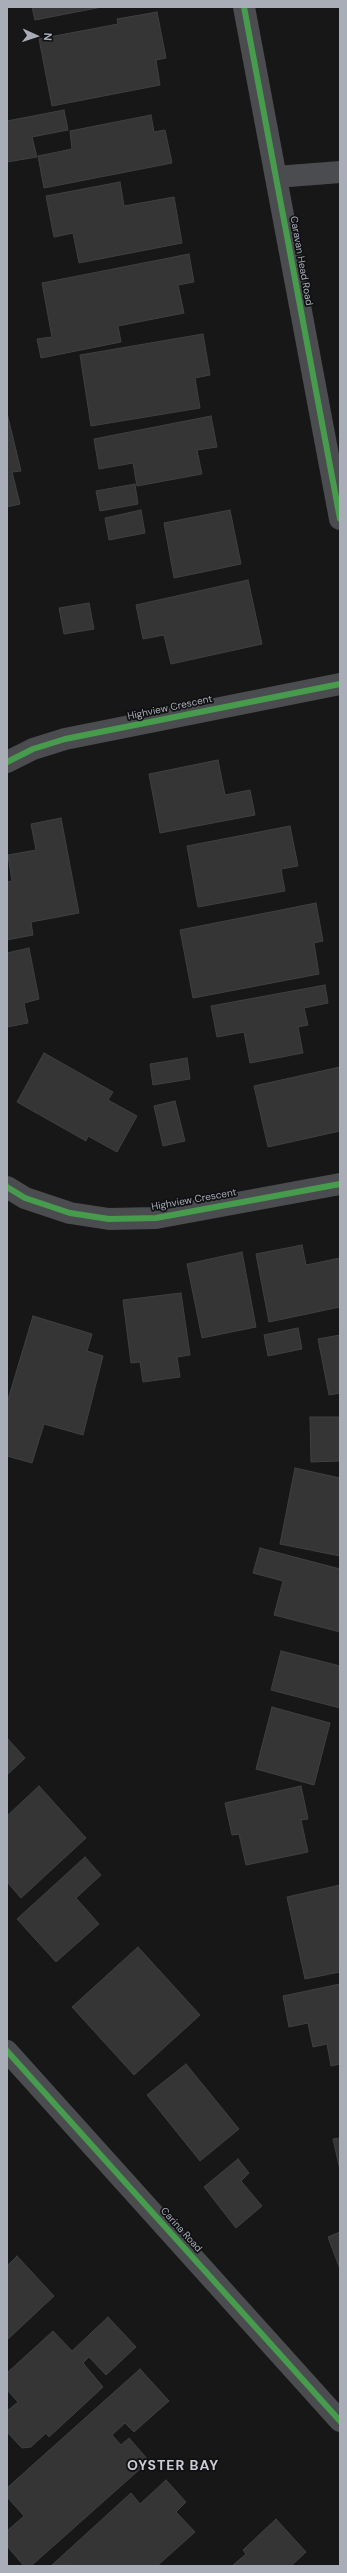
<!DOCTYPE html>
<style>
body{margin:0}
#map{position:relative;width:347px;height:2573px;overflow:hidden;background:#171717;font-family:"DM Sans",sans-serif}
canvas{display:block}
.frame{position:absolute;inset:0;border:8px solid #a8adb8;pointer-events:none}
.north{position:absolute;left:16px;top:16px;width:40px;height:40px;-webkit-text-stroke:3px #111113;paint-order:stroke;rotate:93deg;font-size:11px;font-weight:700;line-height:16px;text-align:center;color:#a8adb8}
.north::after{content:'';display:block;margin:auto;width:14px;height:18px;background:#a8adb8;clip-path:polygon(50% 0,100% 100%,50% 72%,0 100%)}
</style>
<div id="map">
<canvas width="347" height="2573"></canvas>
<div class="frame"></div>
<div class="north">N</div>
</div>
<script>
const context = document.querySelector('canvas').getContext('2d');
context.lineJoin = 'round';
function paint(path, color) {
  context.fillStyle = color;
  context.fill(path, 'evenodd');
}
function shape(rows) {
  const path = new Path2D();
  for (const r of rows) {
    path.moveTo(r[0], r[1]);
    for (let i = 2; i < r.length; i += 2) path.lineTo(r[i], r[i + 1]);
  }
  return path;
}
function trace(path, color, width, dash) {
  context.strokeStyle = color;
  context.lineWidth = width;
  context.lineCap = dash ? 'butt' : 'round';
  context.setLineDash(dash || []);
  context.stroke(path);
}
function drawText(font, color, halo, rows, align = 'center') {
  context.font = font + ' "DM Sans",sans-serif';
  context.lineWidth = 3.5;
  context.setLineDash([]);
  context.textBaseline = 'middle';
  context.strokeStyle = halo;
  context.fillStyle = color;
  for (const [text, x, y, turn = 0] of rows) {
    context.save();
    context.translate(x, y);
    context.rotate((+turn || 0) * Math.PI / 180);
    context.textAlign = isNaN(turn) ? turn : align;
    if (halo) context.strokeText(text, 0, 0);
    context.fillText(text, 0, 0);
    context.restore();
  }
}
const building = shape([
 [32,7,102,7,35,20,32,7],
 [157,12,166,58,156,60,160,85,52,106,39,39,118,24,117,19,157,12],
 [64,110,68,130,32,137,37,157,7,162,7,121,64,110],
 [151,115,154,132,165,130,172,163,44,188,38,156,72,149,70,131,151,115],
 [120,182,124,206,174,197,182,243,79,263,73,233,54,237,46,196,120,182],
 [189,254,194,282,178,285,184,313,118,326,121,342,41,358,37,339,52,337,42,283,189,254],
 [203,334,210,375,195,378,200,408,91,426,80,355,203,334],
 [7,413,21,471,12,472,20,504,7,507,7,413],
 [211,416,217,447,197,450,202,474,137,486,133,463,99,469,94,439,211,416],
 [135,484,138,504,100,511,96,491,135,484],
 [141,510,145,533,109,540,105,518,141,510],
 [230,510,241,564,174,578,164,523,230,510],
 [248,580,262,644,171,664,164,635,143,639,136,605,248,580],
 [89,603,94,629,64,634,59,608,89,603],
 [218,760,225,795,250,790,255,815,160,833,149,774,218,760],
 [61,818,79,913,31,922,33,935,7,940,7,882,12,881,8,855,36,850,31,824,61,818],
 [290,826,298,866,281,869,285,891,198,907,187,846,290,826],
 [316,903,323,941,314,943,319,974,193,998,180,930,316,903],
 [29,948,39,999,24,1003,28,1023,7,1027,7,953,29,948],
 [325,985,328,1003,304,1008,308,1025,298,1027,303,1053,250,1063,244,1032,217,1037,211,1006,325,985],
 [44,1053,113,1092,108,1100,137,1116,117,1152,88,1136,86,1141,17,1102,44,1053],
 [187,1058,190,1079,153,1085,150,1064,187,1058],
 [340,1067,340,1131,268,1147,254,1086,340,1067],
 [175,1101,185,1141,163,1146,154,1106,175,1101],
 [302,1245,306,1265,340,1258,340,1307,269,1322,256,1254,302,1245],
 [242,1252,256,1327,202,1338,187,1264,242,1252],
 [181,1293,190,1355,177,1357,180,1377,143,1382,140,1362,131,1363,123,1300,181,1293],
 [33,1316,92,1334,87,1351,103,1356,83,1435,44,1424,32,1463,7,1456,7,1403,33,1316],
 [298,1328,302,1349,268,1356,264,1335,298,1328],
 [340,1335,340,1393,329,1395,318,1339,340,1335],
 [310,1417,340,1417,340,1461,311,1462,310,1417],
 [295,1468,340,1478,340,1556,280,1544,295,1468],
 [260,1548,340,1569,340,1632,274,1615,283,1581,253,1573,260,1548],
 [281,1651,340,1666,340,1708,271,1690,281,1651],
 [272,1707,330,1723,314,1785,256,1769,272,1707],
 [7,1738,25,1758,7,1775,7,1738],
 [39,1786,86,1838,21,1898,7,1882,7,1816,39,1786],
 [301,1786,308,1819,301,1820,308,1852,246,1865,239,1834,232,1835,225,1803,301,1786],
 [85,1857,101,1875,76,1898,99,1924,56,1962,17,1919,85,1857],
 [340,1885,340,1972,305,1979,287,1897,340,1885],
 [138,1947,200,2015,134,2075,72,2007,138,1947],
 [340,1984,340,2064,331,2066,327,2044,313,2047,308,2023,289,2027,283,1996,340,1984],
 [186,2064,239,2129,200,2161,147,2095,186,2064],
 [340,2138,340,2170,333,2139,340,2138],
 [238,2159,249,2173,241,2181,262,2206,236,2228,204,2187,238,2159],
 [340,2232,340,2269,328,2237,340,2232],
 [17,2256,54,2296,7,2340,7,2266,17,2256],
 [108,2317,136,2347,106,2375,89,2357,83,2363,103,2387,49,2437,46,2433,31,2447,22,2448,7,2432,7,2411,18,2402,7,2390,7,2373,53,2331,72,2351,108,2317],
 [140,2369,169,2401,134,2432,125,2423,112,2435,121,2445,129,2438,149,2461,31,2566,24,2566,7,2546,7,2531,24,2516,7,2497,7,2488,140,2369],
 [166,2480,186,2502,176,2512,195,2532,157,2566,52,2565,131,2493,140,2504,166,2480],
 [276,2519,306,2552,291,2566,232,2566,246,2554,243,2550,276,2519]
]);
const minor = shape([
 [244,7,340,519],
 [276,177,340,172],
 [7,762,33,749,65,739,340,684],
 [7,1187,25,1198,70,1213,109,1219,156,1218,340,1184],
 [7,2051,340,2421]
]);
const cycleway = shape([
 [244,7,340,519],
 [7,762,33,749,65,739,340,684],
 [7,1187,25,1198,70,1213,109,1219,156,1218,340,1184],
 [7,2051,340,2421]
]);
const streetNames = [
 ["Caravan Head Road",301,261,80],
 ["Highview Crescent",170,708,-12],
 ["Highview Crescent",194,1200,-10],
 ["Carina Road",181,2230,48]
];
const districtNames = [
 ["OYSTER BAY",173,2466]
];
paint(building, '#353536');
trace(building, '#3f4043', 1);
trace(minor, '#4b4c50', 22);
trace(cycleway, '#469c4c', 6);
drawText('10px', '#a8adb8', '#111113', streetNames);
context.letterSpacing = '1px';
drawText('bold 14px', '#c9ccd4', '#111113', districtNames);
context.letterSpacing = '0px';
</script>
